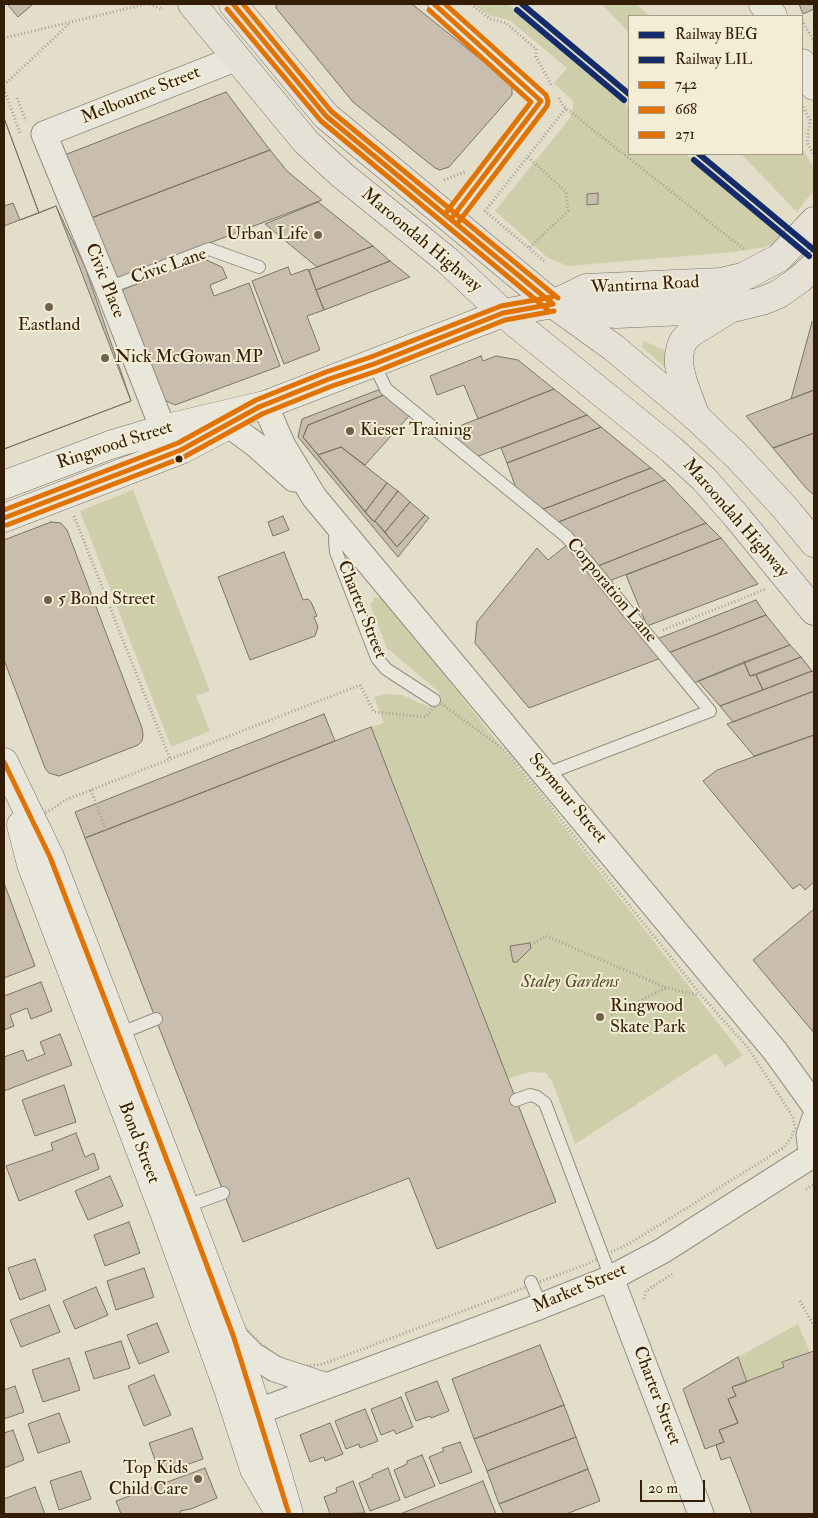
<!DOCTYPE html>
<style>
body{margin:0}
#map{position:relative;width:818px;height:1518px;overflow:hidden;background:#e2deca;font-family:"IM FELL Double Pica",serif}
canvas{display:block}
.frame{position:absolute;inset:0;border:5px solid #331d06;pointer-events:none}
.legend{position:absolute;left:628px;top:15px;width:175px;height:140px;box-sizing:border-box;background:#f3edd6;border:1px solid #a69a83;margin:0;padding:6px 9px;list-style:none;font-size:15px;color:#331d06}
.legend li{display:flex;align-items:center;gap:10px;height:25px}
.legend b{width:25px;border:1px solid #a69a83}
.scale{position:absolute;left:640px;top:1480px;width:65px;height:22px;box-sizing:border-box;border:2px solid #331d06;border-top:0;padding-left:6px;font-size:15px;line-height:18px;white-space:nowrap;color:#331d06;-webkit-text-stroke:4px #f3edd6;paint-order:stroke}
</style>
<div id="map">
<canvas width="818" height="1518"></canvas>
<div class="frame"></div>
<ul class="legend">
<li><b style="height:6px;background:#152c6b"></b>Railway BEG</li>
<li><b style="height:6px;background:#152c6b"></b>Railway LIL</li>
<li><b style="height:6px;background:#e07301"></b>742</li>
<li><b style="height:6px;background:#e07301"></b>668</li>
<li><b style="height:6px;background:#e07301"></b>271</li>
</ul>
<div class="scale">20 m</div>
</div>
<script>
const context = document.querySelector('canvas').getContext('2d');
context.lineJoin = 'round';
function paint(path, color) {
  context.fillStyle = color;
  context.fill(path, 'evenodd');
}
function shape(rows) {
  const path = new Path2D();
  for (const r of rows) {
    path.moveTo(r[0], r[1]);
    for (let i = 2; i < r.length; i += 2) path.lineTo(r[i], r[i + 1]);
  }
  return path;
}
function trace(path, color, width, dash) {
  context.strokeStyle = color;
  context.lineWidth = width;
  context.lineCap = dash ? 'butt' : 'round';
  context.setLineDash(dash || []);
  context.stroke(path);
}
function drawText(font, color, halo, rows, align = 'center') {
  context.font = font + ' "IM FELL Double Pica",serif';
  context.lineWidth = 4;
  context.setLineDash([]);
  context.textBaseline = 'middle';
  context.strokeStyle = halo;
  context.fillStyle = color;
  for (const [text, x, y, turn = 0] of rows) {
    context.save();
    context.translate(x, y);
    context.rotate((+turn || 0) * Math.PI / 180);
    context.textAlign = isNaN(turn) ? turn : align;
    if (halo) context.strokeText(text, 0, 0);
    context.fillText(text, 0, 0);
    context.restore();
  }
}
const green = shape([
 [473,4,508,4,629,107,629,154,686,154,781,234,775,243,765,247,735,252,568,266,548,258,495,211,570,118,574,102,554,83,567,68,509,20,488,15],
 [602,4,636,4,650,16,629,16,629,33],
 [802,129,803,129,802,148,814,168,814,190,797,212,741,154,802,154],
 [644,341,670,353,668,370,642,347],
 [133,490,210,691,196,696,210,731,171,747,80,511],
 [375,597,385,599,743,1055,725,1067,716,1053,575,1144,553,1083,546,1073,529,1072,508,1079,371,727,384,723,374,697,388,694,402,695,429,707,440,693,387,648,370,605],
 [798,1324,810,1352,782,1362,784,1367,747,1382,738,1357]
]);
const building = shape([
 [7,4,33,4,18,17,7,4],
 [276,4,412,4,509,82,512,85,512,95,449,167,440,170,435,168,353,102,276,8,276,4],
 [799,4,814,4,814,9,803,14,799,4],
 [226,92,270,150,86,220,62,156,226,92],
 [4,118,39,213,20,220,13,203,4,206,4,118],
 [4,118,39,213,56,206,131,401,4,449,4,118],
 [270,150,287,171,322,200,110,281,86,220,270,150],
 [598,193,598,204,587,205,587,194,598,193],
 [318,202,373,246,317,267,265,224,318,202],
 [56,206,85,267,131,401,4,449,4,226,56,206],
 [373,246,390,261,316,290,309,270,373,246],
 [202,258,222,267,227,278,210,285,214,296,249,283,280,366,175,405,162,399,122,290,202,258],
 [390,261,410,277,324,310,316,290,390,261],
 [288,267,291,275,308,269,324,310,307,316,320,350,284,364,252,281,288,267],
 [812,322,814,324,814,390,791,399,812,322],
 [481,356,483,361,496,356,518,360,554,389,478,419,464,385,437,395,430,376,481,356],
 [554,389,587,415,476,457,444,432,554,389],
 [378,390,384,395,308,425,303,437,374,522,375,521,397,547,425,515,429,518,398,557,298,437,302,419,378,390],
 [814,390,814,433,773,448,746,416,814,390],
 [384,395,409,416,365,465,341,447,318,455,303,437,308,425,384,395],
 [587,415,601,427,507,463,501,448,587,415],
 [601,427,651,468,541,510,517,491,507,463,601,427],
 [814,433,814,495,806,488,773,448,814,433],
 [341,447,387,483,365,512,318,455,341,447],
 [651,468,665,480,556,523,541,510,651,468],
 [665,480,706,523,598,566,556,523,665,480],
 [387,483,398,491,374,522,365,512,387,483],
 [398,491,410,502,385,532,375,521,398,491],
 [410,502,425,515,397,547,385,532,410,502],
 [283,516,289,530,273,536,268,522,283,516],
 [51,522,61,523,67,530,142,728,143,735,142,741,138,745,59,776,49,773,45,768,4,660,4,540,51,522],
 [706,523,721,538,609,581,598,566,706,523],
 [721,538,758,584,647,626,626,575,721,538],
 [567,545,661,658,529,708,475,643,477,622,537,548,548,560,567,545],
 [284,552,303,600,308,599,311,602,317,616,314,617,318,627,315,636,250,660,218,577,284,552],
 [756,600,766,615,668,653,657,639,756,600],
 [766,615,790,645,694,683,668,653,766,615],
 [790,645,801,657,750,676,744,662,790,645],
 [801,657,812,671,763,690,756,675,801,657],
 [744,662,750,676,756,675,763,690,720,706,698,681,744,662],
 [812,671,814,673,814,691,733,722,720,706,812,671],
 [814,691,814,735,754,756,727,724,814,691],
 [324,714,335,741,85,838,75,812,324,714],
 [371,727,556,1202,437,1249,409,1178,243,1242,85,838,371,727],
 [814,735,814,882,805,890,800,884,793,889,703,781,717,770,814,735],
 [4,883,35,966,4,978,4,883],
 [814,909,814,1033,753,960,814,909],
 [530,943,531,948,517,962,513,962,510,946,530,943],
 [41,982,52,1011,31,1019,27,1008,10,1015,14,1026,4,1030,4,996,41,982],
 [60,1034,72,1065,4,1091,4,1057,23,1050,27,1061,45,1054,40,1042,60,1034],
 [64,1085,76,1122,35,1136,22,1100,64,1085],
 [76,1133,85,1157,94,1153,99,1169,19,1201,6,1166,53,1150,51,1143,76,1133],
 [110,1176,123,1206,88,1220,75,1191,110,1176],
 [129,1222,140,1253,105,1266,94,1235,129,1222],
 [35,1259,46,1290,20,1300,8,1268,35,1259],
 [144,1268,154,1297,116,1310,107,1281,144,1268],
 [96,1287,108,1315,75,1329,63,1301,96,1287],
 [49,1305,60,1332,21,1347,10,1320,49,1305],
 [157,1323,169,1352,139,1364,127,1335,157,1323],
 [121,1341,130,1368,94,1379,85,1352,121,1341],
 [540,1345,564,1405,474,1439,452,1379,540,1345],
 [814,1351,814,1514,752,1514,730,1457,721,1460,716,1445,724,1442,719,1430,738,1423,728,1399,736,1396,732,1387,784,1367,782,1362,814,1351],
 [738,1357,747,1382,732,1387,736,1396,728,1399,738,1423,719,1430,724,1442,705,1449,683,1389,738,1357],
 [69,1358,80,1390,43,1402,32,1370,69,1358],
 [154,1375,171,1415,144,1426,128,1386,154,1375],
 [437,1381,449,1411,431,1418,430,1416,416,1421,405,1393,437,1381],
 [15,1386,24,1412,4,1419,4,1390,15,1386],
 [401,1397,413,1427,396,1434,394,1430,381,1435,371,1409,401,1397],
 [564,1405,576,1437,487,1471,474,1439,564,1405],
 [365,1409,378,1441,360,1448,359,1444,346,1449,335,1421,365,1409],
 [59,1413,70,1442,38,1453,28,1424,59,1413],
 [330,1423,343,1454,325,1461,324,1457,310,1462,300,1435,330,1423],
 [192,1428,203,1459,160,1474,149,1443,192,1428],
 [13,1430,24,1460,4,1468,4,1433,13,1430],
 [576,1437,588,1469,499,1504,487,1471,576,1437],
 [460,1442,472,1472,440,1484,429,1457,444,1451,442,1448,460,1442],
 [422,1455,435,1486,405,1498,394,1470,407,1464,407,1461,422,1455],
 [205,1468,217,1498,191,1509,180,1511,181,1514,121,1514,116,1501,205,1468],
 [388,1468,400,1500,370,1511,359,1483,373,1477,372,1475,388,1468],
 [588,1469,600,1501,566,1514,504,1514,499,1504,588,1469],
 [81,1471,91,1499,59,1510,50,1481,81,1471],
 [353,1481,365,1513,330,1514,324,1497,337,1492,336,1488,353,1481],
 [483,1481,496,1514,400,1514,483,1481],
 [35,1487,45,1514,4,1514,4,1499,35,1487]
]);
const path = shape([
 [150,4,163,10],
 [471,4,490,19,506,23,536,49,536,57,552,86],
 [802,20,814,42],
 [4,38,146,4],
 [4,85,69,24],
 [4,89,20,133],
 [17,98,26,121],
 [559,98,563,106,745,250],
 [803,107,810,120,807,142,814,155],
 [528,157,566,192,568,211,529,248],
 [444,180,465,172],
 [544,261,485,211,566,108],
 [74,516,170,759],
 [663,630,766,589],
 [360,685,374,712,425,717,439,702,506,751,701,995,748,1048,788,1109,793,1118,795,1128,791,1138,783,1148,632,1242,587,1264,323,1364,310,1366,295,1364,280,1358,261,1344,248,1331,235,1311,196,1203,44,813,53,809,65,800,91,790,360,685],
 [91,790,106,830],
 [534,943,546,936,667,988,698,995],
 [611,1015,666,988],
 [806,1189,814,1185],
 [644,1299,646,1291,672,1274],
 [800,1301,814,1326]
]);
const lane = shape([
 [434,4,541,101,451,219],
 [108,288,209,249,259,267],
 [374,364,386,389,567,537,710,711,546,774],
 [336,525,335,541,336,552,377,658,386,669,434,700],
 [116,1035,156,1019],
 [516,1100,530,1095,537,1097,545,1103,611,1278],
 [184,1207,223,1193],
 [531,1282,541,1306]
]);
const street = shape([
 [265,405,283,446,314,497,775,1051,814,1105],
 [229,425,256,445,294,479],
 [163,429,105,281,44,134,237,58],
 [814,1120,809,1135,810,1144,814,1153],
 [611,1278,701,1514],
 [233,1335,253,1355,275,1369,327,1386],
 [238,1419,541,1306,611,1278,662,1251,814,1154]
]);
const secondary = shape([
 [763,4,773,16],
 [802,63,814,86],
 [4,485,110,445,163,429,265,405,503,313],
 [4,518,181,450,236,421],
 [4,762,50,857,185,1207,233,1335,274,1462,289,1514],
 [21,825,31,864,165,1215,228,1389,254,1469,276,1507]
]);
const primary = shape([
 [553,304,589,312,617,314,729,309,762,301,779,294,800,279,814,266],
 [503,313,553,304,586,288,721,282,743,277,779,258,814,221],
 [696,417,683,382,679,365,679,356,681,346,684,340,691,333,728,310]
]);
const highway = shape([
 [192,4,306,142,342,175,448,261,503,313,671,449,704,479,737,517,814,611],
 [233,4,326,116,553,304,614,348,696,417,737,456,785,508,814,543]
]);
const bus1 = shape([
 [233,4,326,116,553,304],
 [434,4,541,101,451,219],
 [4,518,181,450,259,407,329,379,374,364,503,313,553,304],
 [4,762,50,857,185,1207,233,1335,289,1514]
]);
const bus2 = shape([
 [227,9,321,121,548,310],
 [429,10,531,102,445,214],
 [7,525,184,457,262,414,332,386,377,371,505,320,554,311]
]);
const bus3 = shape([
 [243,4,331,111,558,298],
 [445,4,546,95,548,101,547,106,457,224],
 [4,510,178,443,256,400,326,372,371,357,501,306,552,297]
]);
const rail1 = shape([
 [522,4,629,94],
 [699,154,814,250]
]);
const rail2 = shape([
 [517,10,624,100],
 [694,160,809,256]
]);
const markers = [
 [318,235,5,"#70614b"],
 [49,307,5,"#70614b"],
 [105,358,5,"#70614b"],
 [350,431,5,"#70614b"],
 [179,459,4.5,"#331d06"],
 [48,600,5,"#70614b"],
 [600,1017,5,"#70614b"],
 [198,1479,5,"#70614b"]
];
const streetNames = [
 ["Melbourne Street",141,96,-22],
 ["Maroondah Highway",421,241,40],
 ["Civic Lane",169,267,-19],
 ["Civic Place",104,281,68],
 ["Wantirna Road",645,286,-3],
 ["Ringwood Street",115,446,-18],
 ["Maroondah Highway",735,519,49],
 ["Corporation Lane",611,591,50],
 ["Charter Street",361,610,68],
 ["Seymour Street",567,799,50],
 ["Bond Street",138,1143,69],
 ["Market Street",580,1289,-23],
 ["Charter Street",656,1396,69]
];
const poiNames = [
 ["Urban Life",308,235,"right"],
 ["Eastland",49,326,"center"],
 ["Nick McGowan MP",115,358],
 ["Kieser Training",360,431],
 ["5 Bond Street",58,600],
 ["Ringwood",610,1007],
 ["Skate Park",610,1028],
 ["Top Kids",188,1469,"right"],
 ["Child Care",188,1490,"right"]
];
const parkNames = [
 ["Staley Gardens",570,983]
];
paint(green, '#cecfaa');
paint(building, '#c9beae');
trace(building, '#7a7466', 1);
trace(lane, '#938e80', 14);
trace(street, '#938e80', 27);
trace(secondary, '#7a7466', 29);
trace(primary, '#7a7466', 29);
trace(highway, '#7a7466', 29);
trace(path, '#a6a197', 3, [1, 2.5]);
trace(lane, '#e9e6dc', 12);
trace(street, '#e9e6dc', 25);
trace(secondary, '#e9e6dc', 28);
trace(primary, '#e5e1d7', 28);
trace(highway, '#e5e1d7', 28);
trace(bus1, '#e07301', 5);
trace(bus2, '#e07301', 5);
trace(bus3, '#e07301', 5);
trace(rail1, '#152c6b', 6);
trace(rail2, '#152c6b', 6);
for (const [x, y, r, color] of markers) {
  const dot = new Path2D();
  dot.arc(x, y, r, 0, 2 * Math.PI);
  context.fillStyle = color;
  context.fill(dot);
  trace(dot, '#f3edd6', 2);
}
drawText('18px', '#331d06', '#f3edd6', streetNames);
drawText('18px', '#331d06', '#f3edd6', poiNames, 'left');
drawText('italic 18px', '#5c4f2f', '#f3edd6', parkNames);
</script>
